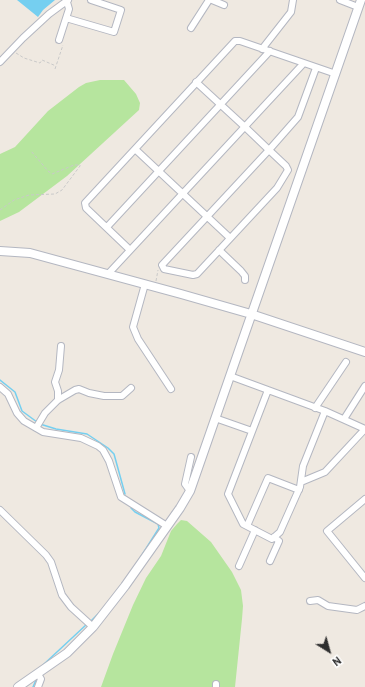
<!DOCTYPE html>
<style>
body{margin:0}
#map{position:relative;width:365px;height:687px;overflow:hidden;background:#efe9e1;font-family:Overpass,sans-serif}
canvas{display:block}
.north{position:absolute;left:309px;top:631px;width:40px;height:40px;-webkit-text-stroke:3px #fff;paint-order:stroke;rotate:143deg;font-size:11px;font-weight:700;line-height:16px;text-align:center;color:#2e2e2e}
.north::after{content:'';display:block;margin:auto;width:14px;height:18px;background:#2e2e2e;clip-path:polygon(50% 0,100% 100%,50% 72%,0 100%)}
</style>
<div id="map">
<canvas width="365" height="687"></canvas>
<div class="north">N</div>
</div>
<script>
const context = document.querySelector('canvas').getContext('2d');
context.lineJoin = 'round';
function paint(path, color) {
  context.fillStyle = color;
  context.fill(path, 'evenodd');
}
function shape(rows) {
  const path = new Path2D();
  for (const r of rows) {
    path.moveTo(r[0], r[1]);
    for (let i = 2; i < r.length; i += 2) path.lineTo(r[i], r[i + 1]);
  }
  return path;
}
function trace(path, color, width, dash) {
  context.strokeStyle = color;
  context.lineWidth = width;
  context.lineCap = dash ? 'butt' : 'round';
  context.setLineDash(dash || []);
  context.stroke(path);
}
const green = shape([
 [100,80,124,80,136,94,140,103,139,110,67,176,19,212,0,221,0,154,15,147,48,111,79,87,86,83],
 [181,520,187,521,211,542,232,572,241,590,243,606,242,619,235,687,101,687,113,654,133,605,146,578,161,556,171,531,177,524]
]);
const water = shape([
 [17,0,55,0,43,10,38,17]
]);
const stream = shape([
 [0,380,15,392,22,411,37,422],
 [40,424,56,429,87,434,108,448,114,454,125,494],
 [131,508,135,512,158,524,159,528,135,566],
 [90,622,100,612],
 [43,665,87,624],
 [33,687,36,680]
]);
const path = shape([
 [16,53,24,58,40,63,42,60,56,66],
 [55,69,63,45],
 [0,210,14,200,29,195,55,194,62,190,80,166,80,165,74,165,52,174,48,171,31,151],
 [156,281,158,270]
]);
const street = shape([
 [212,0,224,5],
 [340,0,358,7],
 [66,18,114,32,121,10,91,0],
 [191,28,209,0],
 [59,40,69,9,67,2],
 [262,49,291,12,293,0],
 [0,62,23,38,49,14,68,0],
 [196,82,245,127,269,150,286,166,288,170,277,188,197,274,193,275,164,269,162,265,269,150,298,117,316,68],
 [135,149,230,238],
 [107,227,270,51],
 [130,250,86,208,85,203,235,41,240,41,336,74],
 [219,250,241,271,245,276,245,280],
 [108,274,303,64],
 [145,284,133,327,138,339,171,389],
 [230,376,325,411,365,429],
 [0,387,8,394,17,413,24,421,43,432,81,438,98,446,103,450,109,461,121,497,167,526],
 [268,390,228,494,243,524,272,539,280,532,300,487,303,466,325,411],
 [58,400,58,391,55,382,59,370,61,346],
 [315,408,346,362],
 [215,418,252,431],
 [344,419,365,386],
 [36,428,45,413,58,400,75,390,79,389,89,393,104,396,122,396,131,388],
 [301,482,325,472,365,429],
 [190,491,185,484,191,457],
 [365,499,327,531,365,578],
 [0,510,46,555,51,562,62,595,71,607,93,627],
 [247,526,268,478,299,490],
 [270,561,279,541,274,537],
 [239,566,255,530],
 [310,601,318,600,328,606,357,610,365,606],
 [38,674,41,679,38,687],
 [216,687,216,684]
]);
const secondary = shape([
 [0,251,30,253,181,294,251,314,365,352],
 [18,687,67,653,93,627,125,586,180,508,190,491,361,0]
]);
paint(green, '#b6e59e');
paint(water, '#75cff0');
trace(stream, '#75cff0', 1.5);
trace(street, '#b4b7c1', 8);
trace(secondary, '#b4b7c1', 10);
trace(path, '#c9c9c9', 1, [3, 2]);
trace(street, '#fff', 6);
trace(secondary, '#fff', 8);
</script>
